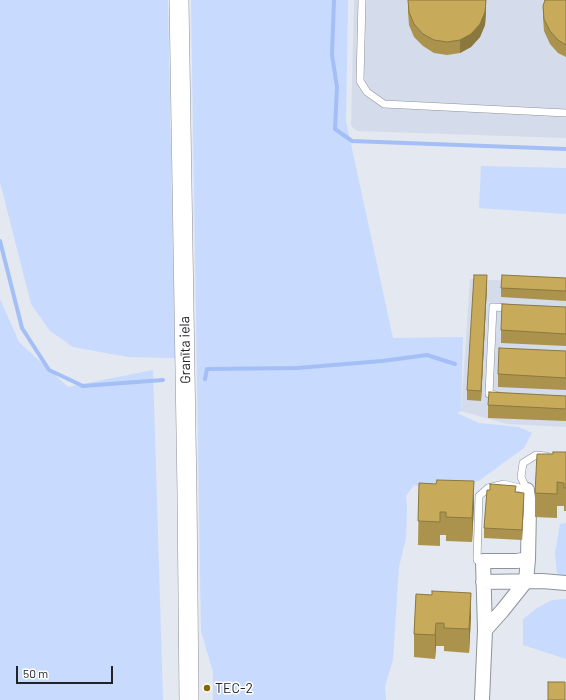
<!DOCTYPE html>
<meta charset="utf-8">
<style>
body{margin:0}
#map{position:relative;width:566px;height:700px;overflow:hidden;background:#e3e8f1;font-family:Barlow,sans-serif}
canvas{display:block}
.scale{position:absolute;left:16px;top:666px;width:97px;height:18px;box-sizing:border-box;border:2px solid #222327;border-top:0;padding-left:5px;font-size:12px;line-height:14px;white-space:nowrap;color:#222327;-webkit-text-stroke:3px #fff;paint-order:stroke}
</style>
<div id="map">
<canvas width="566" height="700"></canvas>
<div class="scale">50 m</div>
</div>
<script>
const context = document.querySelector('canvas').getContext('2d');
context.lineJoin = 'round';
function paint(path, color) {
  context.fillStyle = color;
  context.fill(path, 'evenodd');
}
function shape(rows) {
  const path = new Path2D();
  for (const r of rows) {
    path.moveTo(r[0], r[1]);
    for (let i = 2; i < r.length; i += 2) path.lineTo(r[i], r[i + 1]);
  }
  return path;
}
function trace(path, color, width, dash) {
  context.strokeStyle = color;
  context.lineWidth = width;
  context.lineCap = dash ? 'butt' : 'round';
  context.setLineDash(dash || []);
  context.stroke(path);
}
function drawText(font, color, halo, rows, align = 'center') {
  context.font = font + ' Barlow,sans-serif';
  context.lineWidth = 3;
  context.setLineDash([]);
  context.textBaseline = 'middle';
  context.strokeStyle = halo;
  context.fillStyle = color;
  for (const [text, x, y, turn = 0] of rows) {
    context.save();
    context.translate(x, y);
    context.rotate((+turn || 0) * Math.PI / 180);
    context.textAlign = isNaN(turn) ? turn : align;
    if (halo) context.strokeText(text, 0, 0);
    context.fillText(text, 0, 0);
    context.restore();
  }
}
const built = shape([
 [354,0,566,0,566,138,357,131,351,126],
 [470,279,566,283,566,427,507,424,461,411]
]);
const green = shape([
 [0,0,168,0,175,358,128,357,73,347,50,331,31,304,0,182],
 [191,0,348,0,346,121,393,338,463,337,461,411,457,413,479,423,519,427,532,433,524,448,480,480,467,485,428,487,414,485,406,496,407,507,406,538,399,567,393,660,385,686,386,700,213,700,213,672,201,631],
 [481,166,566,168,566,214,479,208],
 [0,299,19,342,68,387,153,370,163,700,0,700],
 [566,523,566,583,558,583,555,553,560,524],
 [566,599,566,659,523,645,523,619,537,608,552,600]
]);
const stream = shape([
 [334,0,332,55,337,87,335,129,352,141,566,149],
 [0,241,22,328,49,370,83,386,163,380],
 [205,379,207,369,297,368,382,361,427,355,455,364]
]);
const service = shape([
 [362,0,360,81,367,92,384,104,566,113],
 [496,395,489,394,493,307,511,308],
 [527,490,521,477,523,463,536,455,546,456],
 [483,561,477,560,479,496,488,488,504,484,527,490]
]);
const minor = shape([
 [483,582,542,581,566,583],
 [485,630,502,611,526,581,528,559],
 [482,700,485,630,483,561,517,561,528,559,529,507,527,490]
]);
const secondary = shape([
 [179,0,187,493,189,700]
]);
const wall = shape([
 [408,0,486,12,485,25,480,37,471,47,460,53,447,55,434,53,423,46,414,37,409,25,408,12],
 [566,0,566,57,558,53,550,44,544,31,543,18,543,6],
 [566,278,566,301,501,297,501,288],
 [487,285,481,401,467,400,467,390],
 [566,307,566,346,501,343,501,330],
 [566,351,566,390,498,387,498,374],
 [566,396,566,421,488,418,488,405],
 [566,452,566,511,564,511,564,506,557,506,557,518,535,517,535,493,553,454],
 [419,483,474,505,472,542,446,541,446,535,440,535,440,546,418,545],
 [490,490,516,492,524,502,522,540,484,538,484,528],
 [416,594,471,616,469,653,444,651,444,646,436,646,435,659,414,657,414,634]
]);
const shadedWall = shape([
 [486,0,486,12,485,25,480,37,471,47,460,53,460,40],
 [487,275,487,285,481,401,481,391],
 [474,481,474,505,472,542,472,518],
 [524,493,524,502,522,540,522,530],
 [471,593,471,616,469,653,469,629],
 [436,623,436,646,435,659,435,635]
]);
const building = shape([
 [408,0,486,0,485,12,480,24,471,34,460,40,447,42,434,40,423,34,414,24,409,12,408,0],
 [545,0,566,0,566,45,558,40,550,31,544,19,543,6,545,0],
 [474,275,487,275,481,391,467,390,474,275],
 [502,275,566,278,566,291,501,288,502,275],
 [502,304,566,307,566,334,501,330,502,304],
 [499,348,566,351,566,378,498,374,499,348],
 [489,392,566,396,566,409,488,405,489,392],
 [553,452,566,452,566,488,564,488,564,483,557,482,557,494,535,493,537,454,553,454,553,452],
 [437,480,474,481,472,518,446,517,446,512,440,512,440,522,418,521,419,483,436,484,437,480],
 [490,484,516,486,515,492,524,493,522,530,484,528,487,490,490,490,490,484],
 [432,591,471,593,469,629,444,628,444,623,436,623,435,635,414,634,416,594,432,595,432,591],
 [548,682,565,682,565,700,548,700,548,682]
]);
const markers = [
 [207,688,4,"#846902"]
];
const streetNames = [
 ["Granīta iela",185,350,-91]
];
const poiNames = [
 ["TEC-2",215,688]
];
paint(built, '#d4dcec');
paint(green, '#c8dafd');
trace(stream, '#a4bff6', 4);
trace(service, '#8e929b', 8);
trace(minor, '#8e929b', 16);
trace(secondary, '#8e929b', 20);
trace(service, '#fff', 7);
trace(minor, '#fff', 14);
trace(secondary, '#fff', 19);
paint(wall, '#ab934d');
paint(shadedWall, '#8b783f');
paint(building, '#c7ab5a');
trace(building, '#8b783f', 1);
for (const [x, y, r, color] of markers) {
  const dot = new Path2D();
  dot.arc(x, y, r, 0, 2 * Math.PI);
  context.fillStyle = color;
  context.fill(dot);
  trace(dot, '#fff', 1.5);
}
drawText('14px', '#222327', '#fff', streetNames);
drawText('14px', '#222327', '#fff', poiNames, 'left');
</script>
